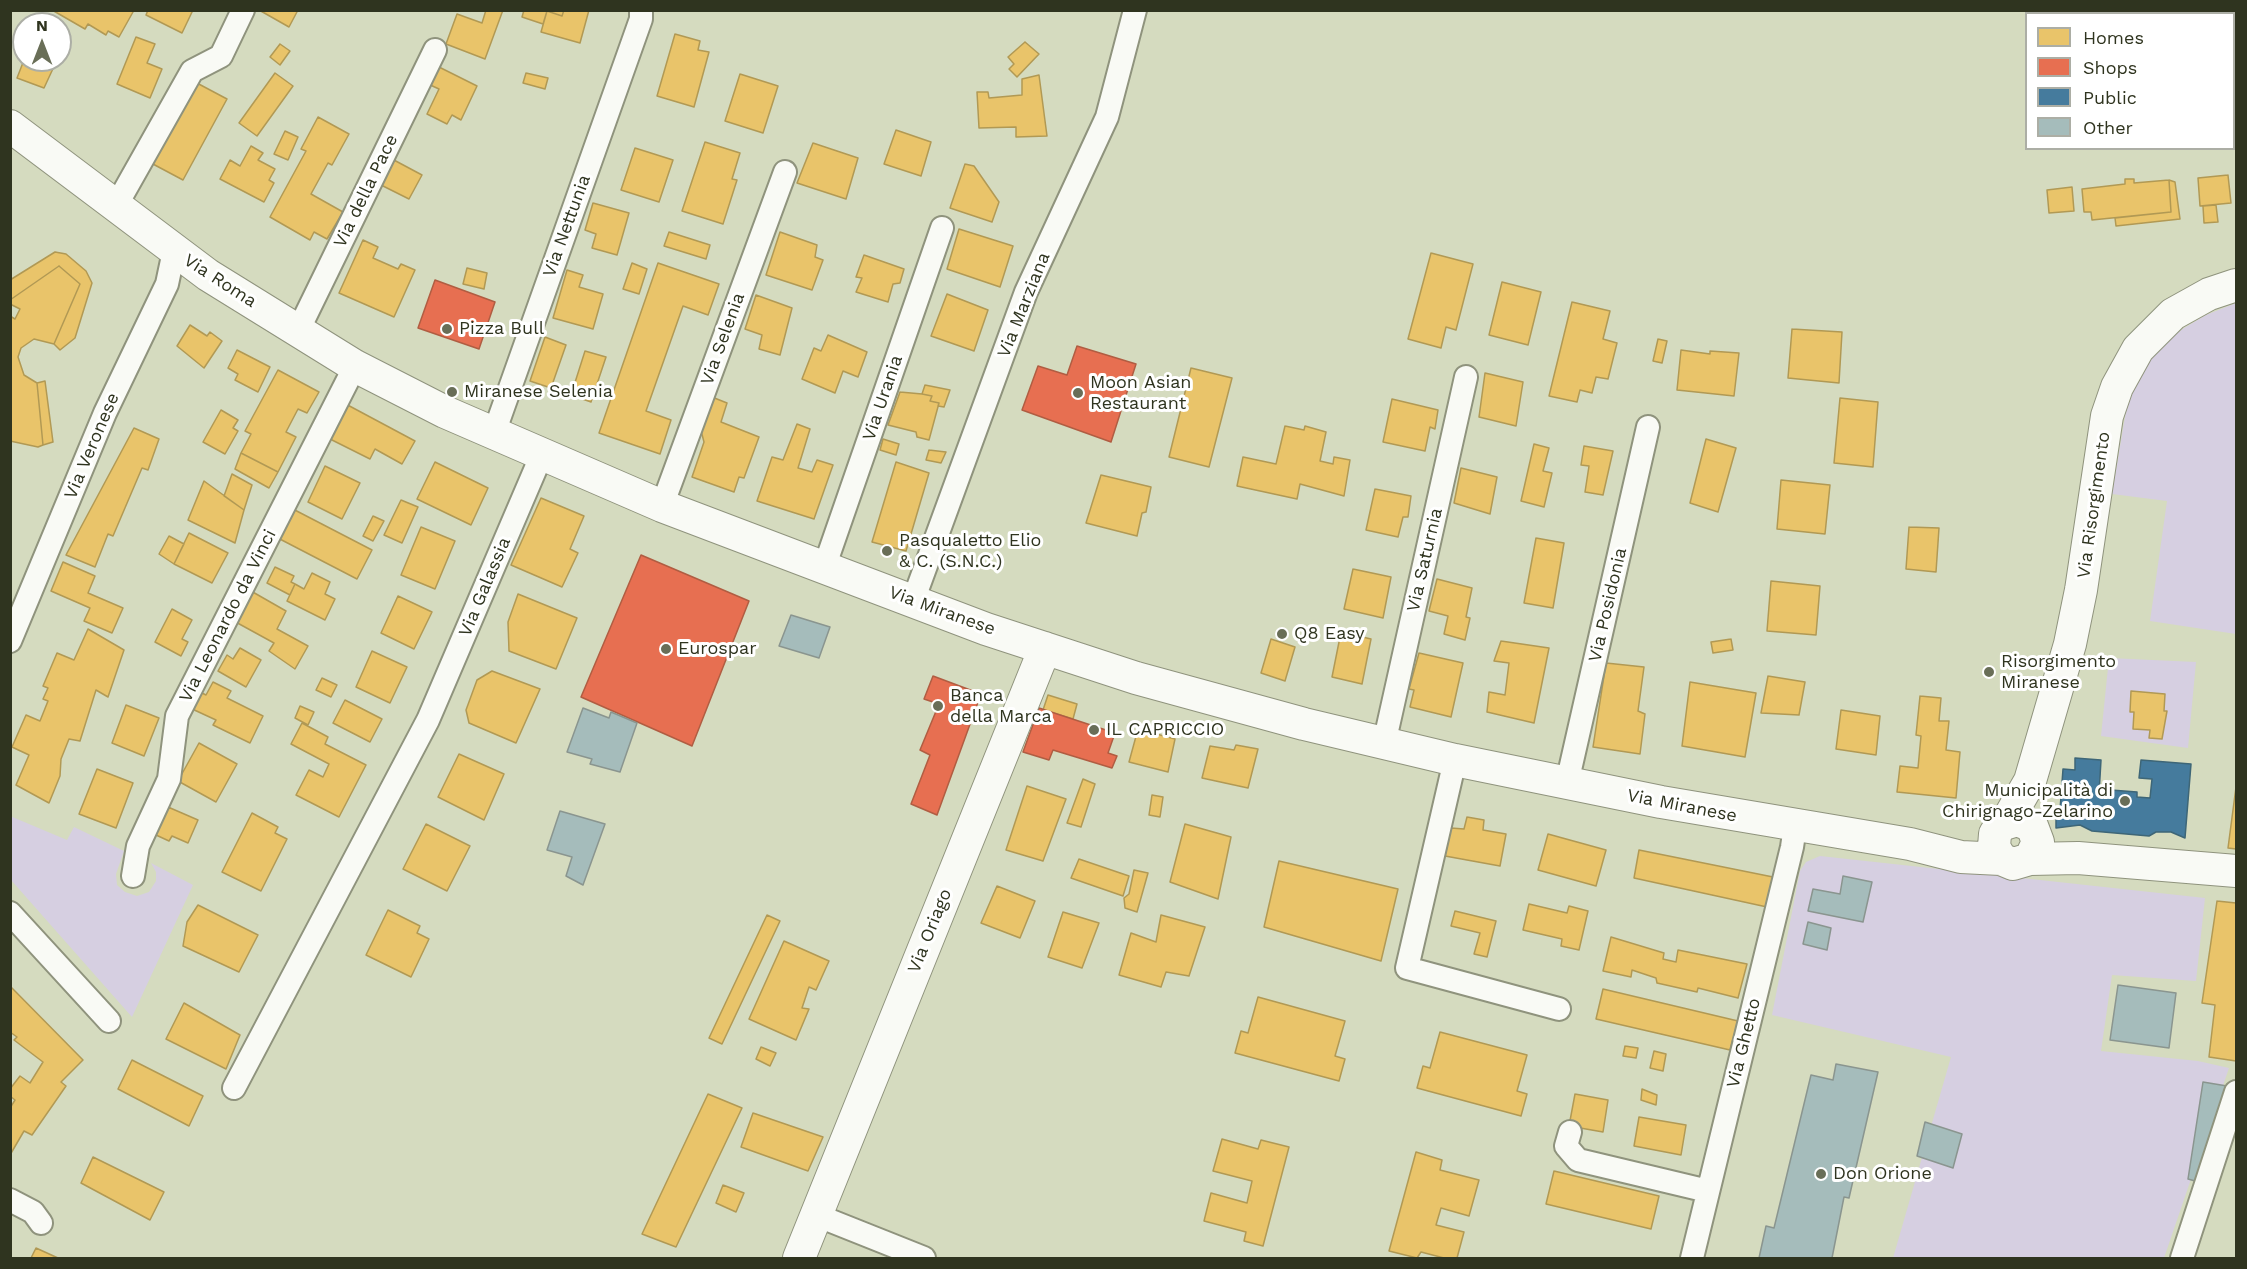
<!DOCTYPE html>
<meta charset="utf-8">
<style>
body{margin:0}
#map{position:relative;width:2247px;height:1269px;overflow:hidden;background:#d5dbbf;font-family:"Work Sans",sans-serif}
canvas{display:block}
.frame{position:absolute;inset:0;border:12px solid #2f341f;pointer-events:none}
.legend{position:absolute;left:2025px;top:12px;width:210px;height:138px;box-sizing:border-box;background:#fff;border:2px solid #acaea5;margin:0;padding:8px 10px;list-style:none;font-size:18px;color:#2f341f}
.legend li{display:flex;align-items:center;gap:12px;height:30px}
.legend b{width:30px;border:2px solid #acaea5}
.north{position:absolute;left:12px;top:12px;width:60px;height:60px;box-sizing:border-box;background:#fff;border:2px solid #acaea5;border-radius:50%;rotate:0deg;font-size:16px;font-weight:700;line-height:24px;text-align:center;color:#2f341f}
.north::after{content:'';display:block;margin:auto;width:21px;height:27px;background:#696e57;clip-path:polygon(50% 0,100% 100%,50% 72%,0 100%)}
</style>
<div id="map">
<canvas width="2247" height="1269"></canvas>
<div class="frame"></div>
<ul class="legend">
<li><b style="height:16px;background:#e9c46a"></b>Homes</li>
<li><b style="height:16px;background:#e76f51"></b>Shops</li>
<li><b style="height:16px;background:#457b9d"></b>Public</li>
<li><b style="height:16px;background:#a5bcbb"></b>Other</li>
</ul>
<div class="north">N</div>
</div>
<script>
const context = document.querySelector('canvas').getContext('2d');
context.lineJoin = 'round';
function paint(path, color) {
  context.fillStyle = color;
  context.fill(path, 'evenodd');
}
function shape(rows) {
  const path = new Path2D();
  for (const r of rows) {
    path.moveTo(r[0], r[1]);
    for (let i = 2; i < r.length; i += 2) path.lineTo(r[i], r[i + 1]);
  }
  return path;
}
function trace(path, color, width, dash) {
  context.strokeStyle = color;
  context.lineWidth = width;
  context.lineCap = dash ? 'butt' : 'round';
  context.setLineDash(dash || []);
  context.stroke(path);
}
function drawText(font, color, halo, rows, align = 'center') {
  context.font = font + ' "Work Sans",sans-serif';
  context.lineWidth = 6;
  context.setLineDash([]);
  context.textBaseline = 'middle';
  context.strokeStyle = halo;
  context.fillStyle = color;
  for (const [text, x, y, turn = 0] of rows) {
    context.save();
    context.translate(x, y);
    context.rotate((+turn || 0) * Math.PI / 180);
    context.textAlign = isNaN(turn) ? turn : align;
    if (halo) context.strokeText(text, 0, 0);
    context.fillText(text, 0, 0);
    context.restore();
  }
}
const green = shape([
 [2236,303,2236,634,2150,621,2167,501,2112,494,2127,405,2135,384,2149,362,2165,342,2184,328,2206,315],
 [2109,658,2196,662,2188,748,2101,736],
 [10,816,67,840,74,827,124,851,116,874,117,885,125,892,137,896,149,892,156,881,156,872,151,863,193,885,132,1017,11,880],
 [1820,856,2205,898,2196,981,2112,975,2101,1051,2198,1061,2229,1068,2164,1258,1893,1258,1951,1057,1772,1015,1800,871,1806,862]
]);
const homes = shape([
 [52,10,130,10,133,12,119,37,108,31,106,35,88,24,85,29,52,10],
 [148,10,193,10,182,33,146,15,148,10],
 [259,10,298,10,289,27,259,10],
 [486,10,503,10,485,59,446,44,457,14,482,23,486,10],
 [524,10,564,10,562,16,547,11,543,24,522,17,524,10],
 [564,10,589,10,580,43,541,32,547,11,562,16,564,10],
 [675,34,700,41,698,50,709,52,694,107,657,96,675,34],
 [136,37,155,44,147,63,162,69,150,98,117,84,136,37],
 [1025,42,1039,54,1017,77,1009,69,1014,64,1008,57,1025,42],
 [280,44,290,51,280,65,270,57,280,44],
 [24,60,57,60,44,88,17,78,24,60],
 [437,66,477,86,461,120,452,115,447,124,427,114,439,89,428,84,437,66],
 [275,73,293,86,257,136,239,123,275,73],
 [526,73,548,78,545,89,523,83,526,73],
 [740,74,778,86,763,133,725,121,740,74],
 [1039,75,1047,136,1016,137,1016,127,979,128,977,92,988,92,989,98,1022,95,1022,79,1039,75],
 [195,82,227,99,183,180,151,163,195,82],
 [318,117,349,134,332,165,328,163,311,194,343,212,327,239,314,232,310,240,270,217,306,151,301,149,318,117],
 [896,130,931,142,921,176,884,164,896,130],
 [285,131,298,137,288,160,274,154,285,131],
 [705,142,740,153,732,179,737,180,723,224,682,211,705,142],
 [813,143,858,158,846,199,797,183,813,143],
 [251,146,263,153,258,160,275,169,269,180,274,183,264,202,220,179,230,160,240,166,251,146],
 [635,148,673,160,659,202,621,190,635,148],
 [392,159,422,175,409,199,379,184,392,159],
 [965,164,974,166,999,202,992,222,950,208,965,164],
 [2228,175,2231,203,2200,206,2198,178,2228,175],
 [2125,179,2134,179,2134,183,2169,180,2171,212,2092,220,2091,212,2084,212,2082,189,2125,184,2125,179],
 [2169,180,2175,182,2180,219,2116,226,2115,218,2171,212,2169,180],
 [2072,187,2074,211,2049,213,2047,190,2072,187],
 [593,203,629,213,617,255,592,248,596,234,585,230,593,203],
 [2216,205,2218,222,2204,223,2203,206,2216,205],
 [959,229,1013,246,1000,287,947,269,959,229],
 [669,232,710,245,706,259,664,246,669,232],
 [780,232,817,245,815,257,823,260,812,290,766,275,780,232],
 [363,240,378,247,373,258,398,269,401,264,415,270,394,317,339,293,363,240],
 [55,252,66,254,86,271,92,283,75,338,60,350,54,344,80,284,59,266,10,300,10,280,55,252],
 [1431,253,1473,264,1456,330,1446,327,1441,348,1408,339,1431,253],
 [864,255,904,269,900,283,893,284,888,302,856,292,862,278,856,277,864,255],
 [632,263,647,269,639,294,623,289,632,263],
 [658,263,719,284,708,315,683,306,646,411,671,420,660,454,599,433,658,263],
 [59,266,80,284,54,344,34,339,21,348,18,357,24,375,37,383,43,445,38,447,10,441,10,316,15,319,20,309,10,304,10,300,59,266],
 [467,268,487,273,484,289,463,284,467,268],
 [567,270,583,275,579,287,603,294,593,329,553,318,567,270],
 [1502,282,1541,292,1528,345,1489,335,1502,282],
 [947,294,988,310,974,351,931,336,947,294],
 [756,295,792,308,780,355,759,349,762,335,745,329,756,295],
 [1572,302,1610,311,1603,339,1617,343,1608,379,1596,377,1592,393,1580,390,1577,402,1549,396,1572,302],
 [190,325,207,336,210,332,222,341,204,368,177,346,190,325],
 [1792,329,1842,332,1839,383,1788,378,1792,329],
 [828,335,867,352,858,377,843,371,835,393,802,379,814,348,821,351,828,335],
 [545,337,566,345,551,388,530,381,545,337],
 [1658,339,1667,341,1662,363,1653,361,1658,339],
 [237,350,270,367,258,392,235,380,238,374,228,368,237,350],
 [1681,350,1710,354,1710,351,1739,353,1734,396,1677,390,1681,350],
 [585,351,606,357,591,402,571,395,585,351],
 [1191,368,1232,378,1209,467,1169,457,1191,368],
 [278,370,319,392,307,413,298,409,286,432,296,437,278,472,241,453,251,434,245,431,278,370],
 [1485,373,1523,382,1516,426,1479,417,1485,373],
 [45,381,53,442,43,445,37,383,45,381],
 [925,385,950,390,944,407,938,406,939,403,930,401,932,396,922,394,925,385],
 [900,392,922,394,932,396,930,401,939,403,929,440,917,437,916,432,888,425,900,392],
 [712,397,727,403,721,422,759,437,744,478,739,477,734,492,692,477,704,442,699,423,712,397],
 [1840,398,1878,402,1873,467,1834,463,1840,398],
 [1392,399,1438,410,1435,429,1430,427,1425,451,1383,442,1392,399],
 [342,402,415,441,402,464,375,449,370,459,324,436,342,402],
 [221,410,238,420,233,428,238,431,225,454,203,442,221,410],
 [797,424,810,429,798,468,812,472,817,460,833,465,814,519,757,501,772,457,783,460,797,424],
 [1285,426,1304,430,1305,426,1326,432,1320,461,1333,464,1334,457,1350,460,1344,496,1300,484,1297,499,1237,486,1243,457,1276,464,1285,426],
 [134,428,159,439,148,470,142,468,113,536,108,534,95,567,66,555,134,428],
 [883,439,899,444,896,455,880,450,883,439],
 [1706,439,1736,448,1718,512,1690,503,1706,439],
 [1534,444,1549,448,1543,471,1552,473,1544,507,1521,501,1534,444],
 [1584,446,1613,451,1603,495,1585,492,1589,466,1581,465,1584,446],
 [929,450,946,452,941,463,926,460,929,450],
 [241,453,278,472,269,488,235,469,241,453],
 [435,462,488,488,471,525,417,499,435,462],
 [896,462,929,473,906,551,872,542,896,462],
 [325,466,360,483,342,519,308,502,325,466],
 [1461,468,1497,477,1490,514,1454,503,1461,468],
 [232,474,252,485,244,510,224,496,232,474],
 [1101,475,1151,487,1146,512,1142,513,1137,536,1086,523,1101,475],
 [1781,480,1830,485,1825,534,1777,529,1781,480],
 [204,481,244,510,235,543,188,520,204,481],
 [1375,489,1411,496,1408,517,1403,517,1398,537,1366,530,1375,489],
 [541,498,584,516,570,549,578,553,562,587,511,565,541,498],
 [401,500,418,507,402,543,384,535,401,500],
 [289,507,372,550,357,579,274,536,289,507],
 [373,516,384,521,373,541,363,536,373,516],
 [421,527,455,541,435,589,401,575,421,527],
 [1909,527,1939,528,1936,572,1906,569,1909,527],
 [189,533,228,553,212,583,174,564,189,533],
 [169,536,184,544,174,564,159,554,169,536],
 [1536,538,1564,543,1553,608,1524,603,1536,538],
 [63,562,95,576,88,593,123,608,112,633,84,621,90,608,51,591,63,562],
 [275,567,294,576,291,582,295,584,290,595,267,583,275,567],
 [1353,569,1391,577,1383,618,1344,609,1353,569],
 [312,573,330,582,325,594,335,599,325,620,287,601,295,584,304,589,312,573],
 [1437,579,1472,588,1466,617,1470,618,1465,640,1444,634,1448,616,1429,611,1437,579],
 [1771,581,1820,586,1816,635,1767,631,1771,581],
 [251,591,286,611,277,629,308,646,295,669,269,651,274,643,232,620,251,591],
 [518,594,577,618,556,669,509,651,508,622,518,594],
 [398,596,432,612,414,649,381,633,398,596],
 [172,609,192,620,182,639,188,642,181,656,155,642,172,609],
 [88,629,124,650,108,697,96,690,80,741,69,739,61,759,60,776,49,803,16,785,29,755,12,747,26,715,40,721,48,701,43,699,48,688,43,686,57,653,74,660,88,629],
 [1341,632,1371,639,1362,684,1332,677,1341,632],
 [1271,639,1295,647,1285,681,1261,673,1271,639],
 [1731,639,1733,650,1713,653,1711,642,1731,639],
 [1501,641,1549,648,1534,723,1487,712,1489,692,1505,695,1509,663,1494,661,1501,641],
 [240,648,261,660,246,687,218,671,227,655,233,659,240,648],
 [372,651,407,667,390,703,356,687,372,651],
 [1419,653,1463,663,1451,717,1410,707,1414,690,1409,689,1419,653],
 [1606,663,1644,667,1638,711,1645,714,1640,754,1593,747,1606,663],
 [492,671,540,689,516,743,469,723,466,710,477,680,492,671],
 [1768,676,1805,682,1799,715,1761,713,1768,676],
 [322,678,337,685,331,697,316,690,322,678],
 [213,682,231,691,227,698,263,716,250,743,213,725,216,720,190,708,198,691,206,695,213,682],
 [1690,682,1756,693,1745,757,1682,746,1690,682],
 [2131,691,2165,694,2164,711,2167,711,2162,739,2149,738,2150,730,2133,729,2134,712,2130,712,2131,691],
 [1048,695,1077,704,1073,719,1043,710,1048,695],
 [1920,696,1941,698,1939,721,1949,721,1946,750,1960,752,1956,798,1897,792,1900,766,1918,768,1921,736,1916,735,1920,696],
 [345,700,382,719,370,742,333,723,345,700],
 [126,705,159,718,144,756,112,743,126,705],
 [300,706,314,712,308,725,295,718,300,706],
 [1841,710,1880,716,1876,755,1836,749,1841,710],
 [302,723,328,737,325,744,366,765,339,817,296,795,309,770,323,777,329,764,291,744,302,723],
 [1138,729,1175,739,1168,772,1129,762,1138,729],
 [199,743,237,764,216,802,178,781,199,743],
 [1236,745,1258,749,1248,788,1202,778,1210,746,1234,750,1236,745],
 [459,754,504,774,484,820,438,797,459,754],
 [97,769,133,783,116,828,79,814,97,769],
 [1083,779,1095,784,1081,827,1067,823,1083,779],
 [1027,786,1066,799,1043,861,1006,850,1027,786],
 [2236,787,2236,849,2228,848,2236,787],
 [1152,795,1163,797,1160,817,1149,815,1152,795],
 [168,807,198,820,188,843,172,836,169,841,156,835,168,807],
 [252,813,278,827,275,833,287,839,261,891,222,872,252,813],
 [1467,817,1484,820,1483,830,1506,834,1500,866,1445,856,1451,828,1464,829,1467,817],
 [426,824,470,846,447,891,403,869,426,824],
 [1185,824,1231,837,1218,899,1170,882,1185,824],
 [1548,834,1606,850,1596,886,1538,870,1548,834],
 [1639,850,1773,877,1767,907,1634,878,1639,850],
 [1079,859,1129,876,1123,896,1071,878,1079,859],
 [1279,861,1398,889,1381,961,1264,927,1279,861],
 [1134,870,1148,873,1137,912,1125,908,1124,898,1129,894,1134,870],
 [997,886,1035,901,1020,938,981,923,997,886],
 [2217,901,2236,903,2236,1061,2209,1057,2215,1005,2202,1003,2217,901],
 [1529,904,1567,913,1569,906,1588,911,1579,950,1561,946,1562,939,1523,930,1529,904],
 [198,905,258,935,239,972,183,946,187,922,198,905],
 [388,910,420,926,417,933,429,939,411,977,366,955,388,910],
 [1455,911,1496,921,1487,957,1474,954,1480,933,1451,926,1455,911],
 [1063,912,1099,923,1082,968,1048,957,1063,912],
 [767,915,780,921,722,1044,709,1038,767,915],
 [1161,915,1205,927,1189,976,1166,972,1161,987,1119,975,1131,933,1156,942,1161,915],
 [1611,937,1664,953,1663,959,1676,962,1678,950,1747,964,1738,998,1698,988,1697,992,1657,983,1656,978,1632,970,1631,977,1603,971,1611,937],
 [784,941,829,961,816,990,809,987,802,1008,809,1009,796,1040,749,1019,784,941],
 [10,986,83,1060,61,1082,66,1086,32,1135,24,1131,10,1155,10,1108,15,1100,10,1096,10,1089,20,1076,30,1083,43,1062,14,1040,17,1037,10,1032,10,986],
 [1603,989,1738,1021,1730,1050,1596,1019,1603,989],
 [1258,997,1345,1021,1335,1056,1345,1059,1339,1081,1235,1053,1241,1031,1248,1033,1258,997],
 [184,1003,240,1035,226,1069,166,1039,184,1003],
 [1440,1032,1527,1055,1517,1091,1527,1094,1521,1116,1417,1088,1423,1066,1430,1068,1440,1032],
 [1625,1046,1638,1048,1636,1058,1623,1056,1625,1046],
 [761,1047,776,1053,770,1066,756,1059,761,1047],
 [1654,1051,1666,1054,1663,1071,1650,1068,1654,1051],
 [132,1060,203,1096,189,1126,118,1089,132,1060],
 [1642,1089,1657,1095,1656,1105,1641,1100,1642,1089],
 [708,1094,742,1108,676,1247,642,1234,708,1094],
 [1575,1094,1608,1100,1603,1132,1569,1126,1575,1094],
 [753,1113,823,1137,808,1171,741,1147,753,1113],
 [1639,1117,1686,1125,1681,1155,1634,1146,1639,1117],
 [1222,1139,1258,1149,1261,1140,1289,1147,1263,1246,1244,1241,1246,1232,1204,1221,1211,1193,1247,1203,1252,1181,1213,1171,1222,1139],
 [1416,1152,1442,1160,1440,1170,1479,1180,1469,1216,1441,1208,1436,1225,1464,1232,1457,1258,1444,1258,1421,1252,1417,1258,1389,1251,1416,1152],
 [93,1157,164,1192,150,1220,81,1183,93,1157],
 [1554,1171,1659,1196,1651,1229,1546,1204,1554,1171],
 [723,1185,744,1193,736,1212,716,1203,723,1185],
 [36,1248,58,1258,31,1258,36,1248]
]);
const shops = shape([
 [435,280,495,302,479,349,418,328,435,280],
 [1077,346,1136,364,1111,442,1022,410,1038,366,1067,375,1077,346],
 [641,555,749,601,692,746,581,697,641,555],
 [933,676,981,694,937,815,911,804,930,755,920,750,939,704,924,699,933,676],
 [1039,708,1115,733,1108,753,1117,756,1112,768,1053,750,1049,760,1023,752,1039,708]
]);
const public = shape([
 [2075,758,2101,760,2099,794,2110,795,2111,790,2137,792,2137,797,2150,798,2152,779,2139,778,2141,760,2191,764,2185,838,2171,832,2156,832,2149,836,2092,831,2080,825,2056,828,2056,817,2060,810,2063,769,2075,770,2075,758]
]);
const stream = shape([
 [2234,47,2236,46]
]);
const building = shape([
 [791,615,830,627,819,658,779,646,791,615],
 [583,708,609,718,611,712,637,723,620,772,590,764,592,759,567,752,583,708],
 [560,811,605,824,583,885,566,876,572,857,547,850,560,811],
 [1843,876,1872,882,1863,922,1808,911,1813,889,1840,894,1843,876],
 [1808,922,1831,928,1827,950,1803,944,1808,922],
 [2118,985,2176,993,2169,1048,2110,1040,2118,985],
 [1836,1064,1878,1072,1849,1198,1844,1197,1832,1258,1759,1258,1766,1226,1774,1228,1811,1075,1833,1080,1836,1064],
 [2203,1082,2227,1086,2211,1140,2195,1181,2188,1179,2203,1082],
 [1925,1122,1962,1134,1953,1168,1917,1156,1925,1122]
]);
const street = shape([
 [117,204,192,71,221,56,243,10],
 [298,331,435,50],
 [494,433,641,19,641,10],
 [662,506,785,172],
 [824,568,942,228],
 [913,601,1026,292,1107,117,1135,10],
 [10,641,105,413,167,284,174,251],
 [1384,744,1466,377],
 [1455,760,1407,968,1559,1009],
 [1567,783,1648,427],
 [133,876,138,846,169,779,177,716,355,366],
 [10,913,109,1021],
 [234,1088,428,720,542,454],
 [1570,1132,1566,1146,1578,1160,1708,1191],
 [10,1200,33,1212,41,1223],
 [816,1215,924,1258],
 [1692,1258,1792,847,1795,827],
 [2182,1258,2236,1092]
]);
const secondary = shape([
 [10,126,208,275,355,366,445,412,662,506,986,629,1136,678,1304,724,1455,760,1661,802,1910,844,1961,857,2001,859],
 [2007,821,2030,781,2070,644,2081,590,2107,416,2117,387,2138,349,2173,314,2209,294,2236,285],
 [2030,859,2038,842,2032,826,2017,820,2001,825,1995,834,1994,847,2001,859,2013,864,2030,859,2078,858,2236,871],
 [799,1258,1045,648]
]);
const markers = [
 [447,329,6,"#696e57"],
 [452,392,6,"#696e57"],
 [1078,393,6,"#696e57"],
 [887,551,6,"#696e57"],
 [1282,634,6,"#696e57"],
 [666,649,6,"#696e57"],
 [1989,672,6,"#696e57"],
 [938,706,6,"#696e57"],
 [1094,730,6,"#696e57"],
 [2125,801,6,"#696e57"],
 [1821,1174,6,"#696e57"]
];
const streetNames = [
 ["Via della Pace",366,191,-64],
 ["Via Nettunia",567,226,-70],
 ["Via Roma",220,281,33],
 ["Via Marziana",1024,305,-68],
 ["Via Selenia",723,339,-70],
 ["Via Urania",883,398,-71],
 ["Via Veronese",92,446,-67],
 ["Via Risorgimento",2094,505,-82],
 ["Via Saturnia",1425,560,-77],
 ["Via Galassia",485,587,-67],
 ["Via Posidonia",1608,605,-77],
 ["Via Miranese",942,611,20],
 ["Via Leonardo da Vinci",228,616,-63],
 ["Via Miranese",1682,806,11],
 ["Via Oriago",930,931,-68],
 ["Via Ghetto",1744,1043,-76]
];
const poiNames = [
 ["Pizza Bull",459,329],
 ["Moon Asian",1090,383],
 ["Restaurant",1090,404],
 ["Miranese Selenia",464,392],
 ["Pasqualetto Elio",899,541],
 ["& C. (S.N.C.)",899,562],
 ["Q8 Easy",1294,634],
 ["Eurospar",678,649],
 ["Risorgimento",2001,662],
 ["Miranese",2001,683],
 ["Banca",950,696],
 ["della Marca",950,717],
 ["IL CAPRICCIO",1106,730],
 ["Municipalità di",2113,791,"right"],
 ["Chirignago-Zelarino",2113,812,"right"],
 ["Don Orione",1833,1174]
];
paint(green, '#d6cfe1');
paint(homes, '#e9c46a');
trace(homes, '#b19954', 1.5);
paint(shops, '#e76f51');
trace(shops, '#b05d42', 1.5);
paint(public, '#457b9d');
trace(public, '#3e6677', 1.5);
trace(stream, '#76dfc4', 7);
paint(building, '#a5bcbb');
trace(building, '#8a958f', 1.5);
trace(street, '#8f937d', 26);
trace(secondary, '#8f937d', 34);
trace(street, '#f9faf5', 22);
trace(secondary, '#f9faf5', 32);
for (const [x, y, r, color] of markers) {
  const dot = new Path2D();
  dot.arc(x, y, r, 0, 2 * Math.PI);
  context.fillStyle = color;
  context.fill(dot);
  trace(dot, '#fff', 2);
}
drawText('18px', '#2f341f', '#fff', streetNames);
drawText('18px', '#2f341f', '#fff', poiNames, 'left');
</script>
